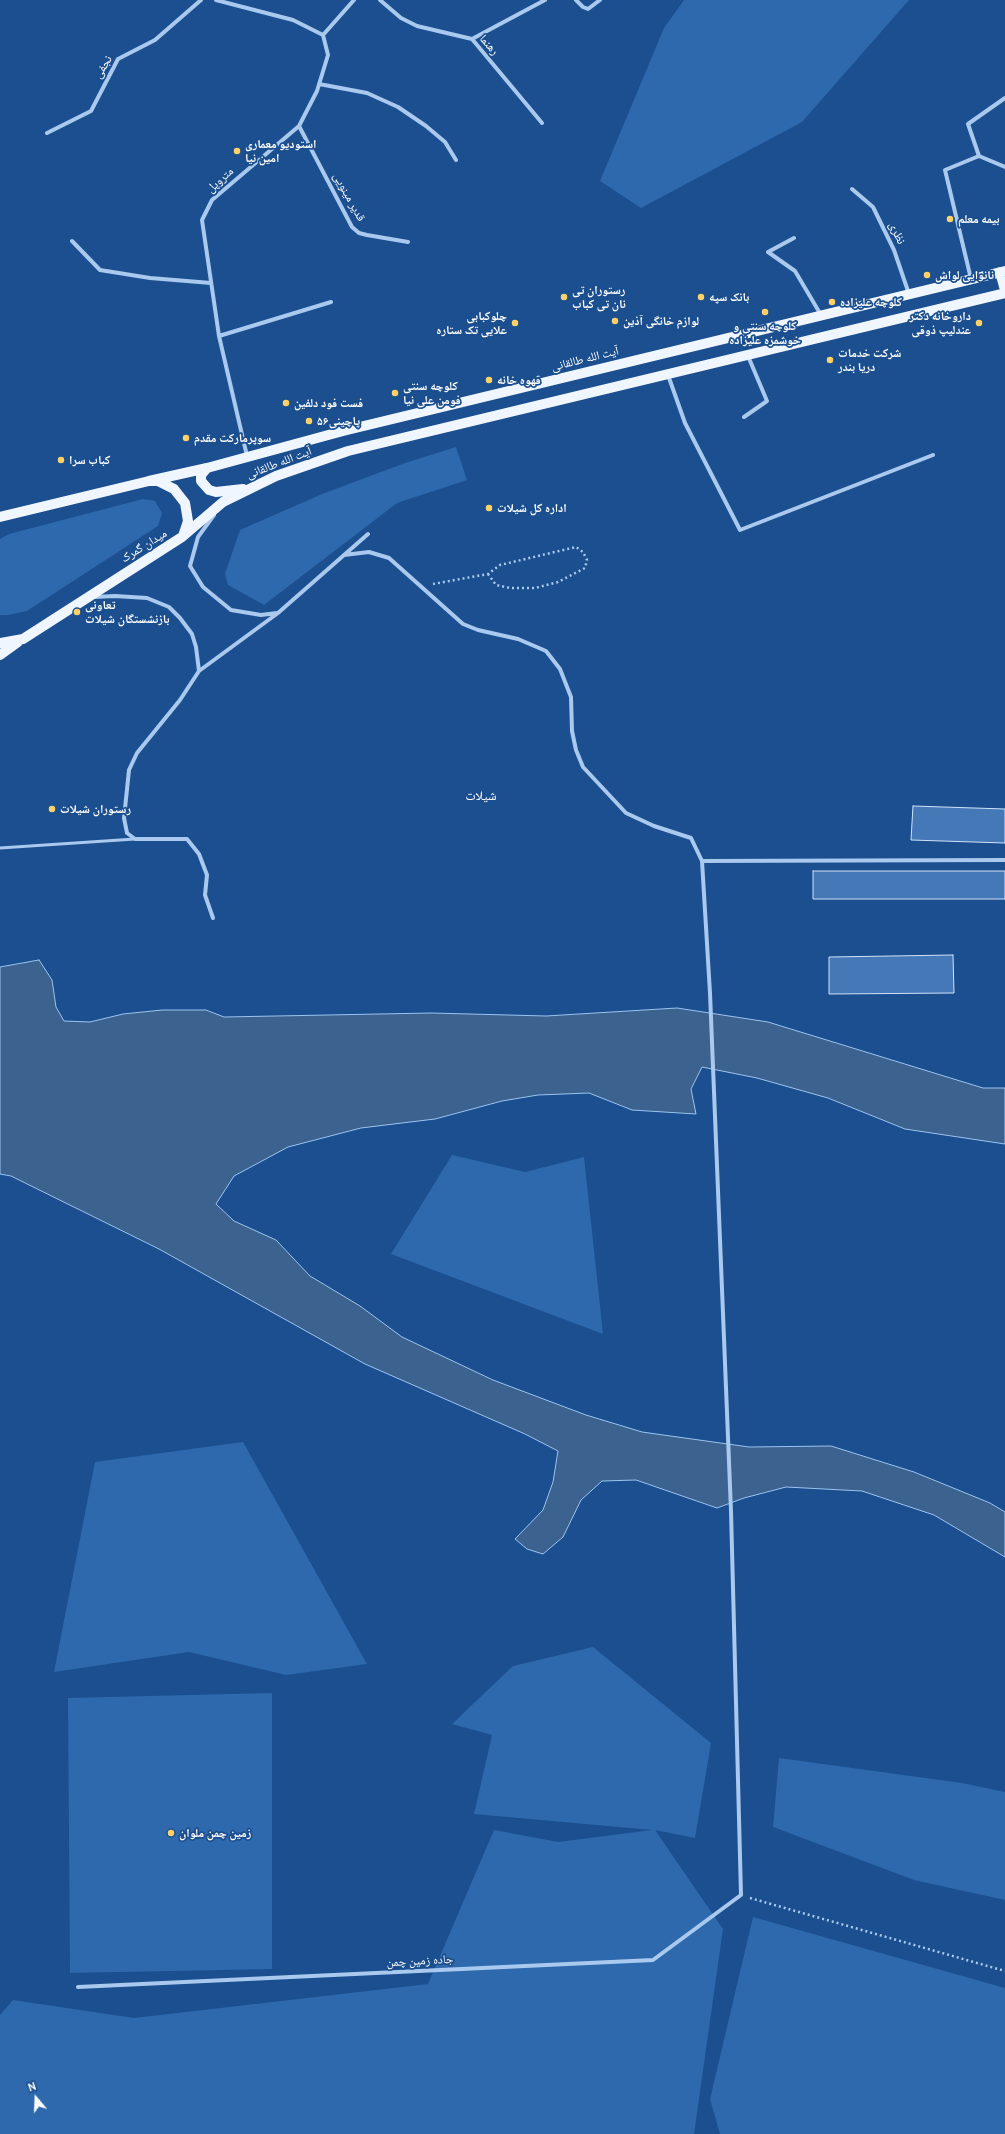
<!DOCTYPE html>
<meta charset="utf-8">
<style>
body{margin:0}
#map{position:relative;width:1005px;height:2134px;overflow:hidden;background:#1b4f8f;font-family:Cabin,sans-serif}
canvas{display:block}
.north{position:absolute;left:16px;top:2078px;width:40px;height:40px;-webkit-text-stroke:3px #1b4f8f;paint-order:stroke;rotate:341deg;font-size:11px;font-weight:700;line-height:16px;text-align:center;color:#fff}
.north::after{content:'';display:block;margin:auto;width:14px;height:18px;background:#fff;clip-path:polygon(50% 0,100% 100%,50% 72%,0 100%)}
</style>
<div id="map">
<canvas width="1005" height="2134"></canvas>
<div class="north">N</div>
</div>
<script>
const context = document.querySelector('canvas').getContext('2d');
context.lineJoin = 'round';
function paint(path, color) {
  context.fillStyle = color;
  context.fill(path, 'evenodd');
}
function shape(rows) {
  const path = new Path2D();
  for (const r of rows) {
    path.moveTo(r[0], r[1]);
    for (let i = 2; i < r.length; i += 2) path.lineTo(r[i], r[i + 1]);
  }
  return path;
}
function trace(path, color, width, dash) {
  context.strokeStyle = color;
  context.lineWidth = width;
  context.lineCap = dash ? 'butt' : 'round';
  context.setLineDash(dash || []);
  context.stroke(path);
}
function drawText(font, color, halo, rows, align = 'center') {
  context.font = font + ' Cabin,"Noto Naskh Arabic",sans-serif';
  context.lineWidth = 3.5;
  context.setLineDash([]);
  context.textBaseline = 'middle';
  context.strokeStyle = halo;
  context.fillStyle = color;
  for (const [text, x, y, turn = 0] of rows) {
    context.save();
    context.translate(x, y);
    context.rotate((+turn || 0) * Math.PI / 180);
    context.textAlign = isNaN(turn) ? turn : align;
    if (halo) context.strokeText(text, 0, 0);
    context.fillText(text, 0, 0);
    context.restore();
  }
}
const green = shape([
 [684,0,909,0,802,122,641,208,600,181,664,28],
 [456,447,467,480,397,503,264,605,228,585,225,574,240,530,322,494,405,463],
 [143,499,155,501,162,513,158,526,27,611,8,615,0,615,0,539,9,534],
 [452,1155,525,1172,584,1157,603,1334,391,1254],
 [243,1442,367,1664,286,1675,189,1652,54,1672,95,1462],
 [593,1647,711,1743,695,1838,655,1830,723,1929,694,2134,0,2134,0,2015,13,2000,134,2018,428,1984,494,1830,558,1842,652,1830,474,1814,492,1735,452,1724,513,1666],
 [272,1693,272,1969,70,1973,68,1698],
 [779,1758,962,1783,1005,1792,1005,1900,914,1880,773,1827],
 [753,1917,1005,1988,1005,2134,720,2134,710,2099]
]);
const water = shape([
 [39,960,52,980,56,1007,64,1021,90,1022,123,1014,162,1010,206,1010,224,1017,431,1013,546,1016,677,1008,768,1022,983,1088,1005,1088,1005,1144,905,1129,828,1098,757,1078,702,1067,691,1089,696,1114,632,1110,589,1093,538,1095,502,1101,435,1119,361,1128,288,1147,234,1176,216,1204,234,1221,276,1240,310,1276,360,1306,402,1337,493,1380,586,1415,642,1432,749,1447,831,1446,914,1472,990,1503,1005,1512,1005,1557,934,1515,862,1491,786,1487,744,1498,717,1508,636,1480,602,1481,581,1500,563,1537,543,1554,527,1549,515,1539,543,1510,553,1482,558,1451,525,1434,365,1364,159,1249,11,1176,0,1174,0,967,39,960]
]);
const building = shape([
 [913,806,1005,809,1005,843,911,840,913,806],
 [813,871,1005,871,1005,899,813,899,813,871],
 [953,955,954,993,829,994,829,957,953,955]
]);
const path = shape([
 [433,584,488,574,500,565,576,547,583,552,587,560,585,568,558,582,535,588,510,588,496,585,488,574],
 [750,1898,1005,1971]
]);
const lane = shape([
 [0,848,135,839]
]);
const street = shape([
 [216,0,293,20,323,35,328,55,317,91,299,126,212,200,202,220,219,336,247,456],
 [380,0,401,18,417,26,472,39,542,123],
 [576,0,583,7,588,9,600,0],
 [323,35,354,0],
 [472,39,545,0],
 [319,84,367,93,398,107,426,126,445,142,456,160],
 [299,126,352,227,359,233,367,235,408,242],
 [47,133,91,111,118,59,155,40,201,0],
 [979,156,968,124,1005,98],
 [852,189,873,207,894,250,909,294],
 [794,238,768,252,795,271,821,315],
 [72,241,100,270,150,278,211,283],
 [971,279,945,170,979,156,1005,167],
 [219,336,331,302],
 [668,375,685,423,740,530,933,455],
 [744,417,767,401,748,356],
 [214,515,198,537,190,566,203,587,231,610,261,615,277,613],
 [344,555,369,552,389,558,463,624,478,630,518,639,546,651,560,669,571,697,572,731,576,750,583,767,626,813,654,826,691,838,702,861,1005,860],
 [94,597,115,596,147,598,169,607,180,618,192,634,196,647,199,671],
 [213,918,205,895,207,875,199,854,187,839,135,839,127,833,124,818,129,770,137,753,180,700,199,671,278,613,368,534],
 [78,1987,653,1960,741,1895,731,1511,710,993,702,861]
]);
const primary = shape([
 [1000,272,1005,290],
 [207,468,201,475,201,481,209,490,216,492,243,489],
 [149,481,207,468,343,431,1005,271],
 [0,517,149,481,158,481,174,489,185,503,188,521,183,536],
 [0,643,23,639,182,537,223,502,276,476,348,451,1005,293],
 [0,655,18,642]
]);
const markers = [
 [237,151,4,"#ffd166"],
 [950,219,4,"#ffd166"],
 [927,275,4,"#ffd166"],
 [564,297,4,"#ffd166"],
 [701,297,4,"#ffd166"],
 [832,302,4,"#ffd166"],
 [765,312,4,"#ffd166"],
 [615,321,4,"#ffd166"],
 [515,323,4,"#ffd166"],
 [979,323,4,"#ffd166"],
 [830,360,4,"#ffd166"],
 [489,380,4,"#ffd166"],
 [395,393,4,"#ffd166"],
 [286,403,4,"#ffd166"],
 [309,421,4,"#ffd166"],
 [186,438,4,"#ffd166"],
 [61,460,4,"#ffd166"],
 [489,508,4,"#ffd166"],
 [77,612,4,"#ffd166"],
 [52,809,4,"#ffd166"],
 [171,1833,4,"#ffd166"]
];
const streetNames = [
 ["رهنما",489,45,48],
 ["نجفی",103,67,-59],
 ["متروپل",220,180,-42],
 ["قدیر مینویی",349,197,61],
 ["نظری",897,233,65],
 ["آیت الله طالقانی",585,359,-14],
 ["آیت الله طالقانی",279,463,-21],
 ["میدان گمرک",144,546,-32],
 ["جاده زمین چمن",420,1961,-3]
];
const poiNames = [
 ["استودیو معماری",245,144],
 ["امین نیا",245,158],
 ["بیمه معلم",958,219],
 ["نانوایی لواش",935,275],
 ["رستوران تی",572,290],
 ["نان تی کباب",572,304],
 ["بانک سپه",709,297],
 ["کلوچه علیزاده",840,302],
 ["چلوکبابی",507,316,"right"],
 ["علایی تک ستاره",507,330,"right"],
 ["داروخانه دکتر",971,316,"right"],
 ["عندلیپ ذوقی",971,330,"right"],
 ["لوازم خانگی آذین",623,321],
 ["کلوچه سنتی و",765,326,"center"],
 ["خوشمزه علیزاده",765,340,"center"],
 ["شرکت خدمات",838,353],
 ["دریا بندر",838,367],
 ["قهوه خانه",497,380],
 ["کلوچه سنتی",403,386],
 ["فومن علی نیا",403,400],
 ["فست فود دلفین",294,403],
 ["پاچینی۵۶",317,421],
 ["سوپرمارکت مقدم",194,438],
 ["کباب سرا",69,460],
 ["اداره کل شیلات",497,508],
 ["تعاونی",85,605],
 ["بازنشستگان شیلات",85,619],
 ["رستوران شیلات",60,809],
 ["زمین چمن ملوان",179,1833]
];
const neighbourhoodNames = [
 ["شیلات",481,796]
];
paint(green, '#2e69ad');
paint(water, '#3c6290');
trace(water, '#9cc4f0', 1);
paint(building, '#4478b7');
trace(building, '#cfe3fa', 1);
trace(path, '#a9c9ee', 2.5, [2, 3]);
trace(lane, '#a9c9ee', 3);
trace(street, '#a9c9ee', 4);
trace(primary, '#f0f6ff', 10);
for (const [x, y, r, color] of markers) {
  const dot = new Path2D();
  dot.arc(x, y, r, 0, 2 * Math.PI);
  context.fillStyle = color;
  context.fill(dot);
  trace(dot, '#1b4f8f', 1.5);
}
drawText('12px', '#fff', '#1b4f8f', streetNames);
drawText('bold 12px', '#fff', '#1b4f8f', poiNames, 'left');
drawText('13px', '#fff', '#1b4f8f', neighbourhoodNames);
</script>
